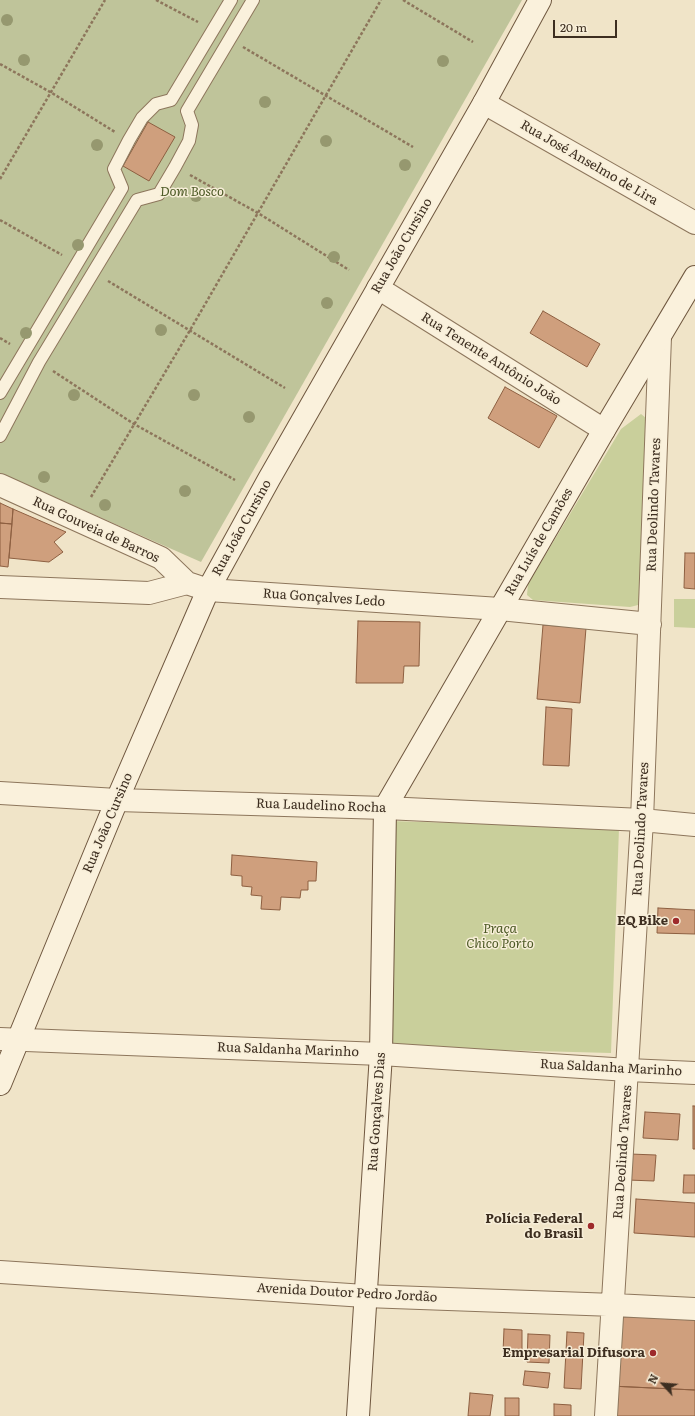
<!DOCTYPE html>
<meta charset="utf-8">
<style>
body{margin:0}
#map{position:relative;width:695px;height:1416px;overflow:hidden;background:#f0e4c8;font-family:Literata,serif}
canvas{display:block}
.north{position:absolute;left:643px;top:1364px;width:40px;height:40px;-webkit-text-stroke:3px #f7eed8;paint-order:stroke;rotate:296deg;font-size:11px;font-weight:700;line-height:16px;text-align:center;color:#3d2e20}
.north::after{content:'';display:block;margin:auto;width:14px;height:18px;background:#3d2e20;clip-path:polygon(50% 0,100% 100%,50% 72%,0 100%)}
.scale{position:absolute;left:553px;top:20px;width:64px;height:18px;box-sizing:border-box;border:2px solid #3d2e20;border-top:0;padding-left:5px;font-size:12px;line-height:14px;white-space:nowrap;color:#3d2e20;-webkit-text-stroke:3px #f7eed8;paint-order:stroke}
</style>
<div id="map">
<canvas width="695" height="1416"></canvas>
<div class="north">N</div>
<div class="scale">20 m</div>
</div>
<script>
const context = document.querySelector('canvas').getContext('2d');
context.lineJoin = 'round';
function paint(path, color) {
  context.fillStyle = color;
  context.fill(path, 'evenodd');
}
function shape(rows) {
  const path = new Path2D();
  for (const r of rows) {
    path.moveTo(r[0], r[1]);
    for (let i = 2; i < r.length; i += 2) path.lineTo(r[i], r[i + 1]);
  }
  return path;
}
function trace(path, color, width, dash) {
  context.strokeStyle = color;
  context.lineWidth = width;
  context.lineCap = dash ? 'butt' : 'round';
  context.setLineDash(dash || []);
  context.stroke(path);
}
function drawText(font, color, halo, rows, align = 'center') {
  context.font = font + ' Literata,serif';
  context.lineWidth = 3;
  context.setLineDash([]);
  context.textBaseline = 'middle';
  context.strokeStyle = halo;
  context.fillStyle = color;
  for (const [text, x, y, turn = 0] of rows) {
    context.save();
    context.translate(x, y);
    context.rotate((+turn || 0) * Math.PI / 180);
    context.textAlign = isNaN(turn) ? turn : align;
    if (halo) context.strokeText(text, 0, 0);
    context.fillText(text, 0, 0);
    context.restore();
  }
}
const green = shape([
 [641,414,646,418,641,597,638,605,630,607,533,600,527,595,528,584,621,429],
 [674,599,695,599,695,628,674,627],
 [390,821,619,828,611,1053,384,1047]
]);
const cemetery = shape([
 [0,0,522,0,201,562,0,473]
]);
const building = shape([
 [148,122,175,137,149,181,123,166,148,122],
 [543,311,600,344,587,367,530,333,543,311],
 [505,387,557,416,539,448,488,418,505,387],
 [0,503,13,509,12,524,0,523,0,503],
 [13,509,66,532,54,542,63,552,49,562,9,558,13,509],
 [0,523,12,524,8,567,0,566,0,523],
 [685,553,695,553,695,589,684,588,685,553],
 [358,621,420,622,419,666,404,666,403,683,356,683,358,621],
 [543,625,586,628,580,703,537,699,543,625],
 [546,707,572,709,569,766,543,765,546,707],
 [232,855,317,862,316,881,308,881,308,890,301,890,300,898,281,897,280,910,261,909,262,896,251,895,252,887,242,886,242,876,231,875,232,855],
 [658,908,695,910,695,934,657,933,658,908],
 [693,1106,695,1106,695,1149,693,1149,693,1106],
 [645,1112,680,1114,678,1140,643,1138,645,1112],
 [630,1154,656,1155,654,1181,628,1180,630,1154],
 [684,1175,695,1175,695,1193,683,1193,684,1175],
 [636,1199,695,1203,695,1237,634,1233,636,1199],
 [614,1316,695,1320,695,1390,610,1386,614,1316],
 [504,1329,522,1330,522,1353,503,1352,504,1329],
 [567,1332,584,1333,581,1389,564,1388,567,1332],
 [528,1334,550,1335,549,1363,527,1362,528,1334],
 [525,1371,550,1373,548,1388,523,1385,525,1371],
 [610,1386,695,1390,695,1416,608,1416,610,1386],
 [470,1393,493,1395,490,1416,468,1416,470,1393],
 [505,1398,519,1398,519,1416,505,1416,505,1398],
 [554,1404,571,1405,571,1416,554,1416,554,1404]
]);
const path = shape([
 [156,0,198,22],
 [403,0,473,42],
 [243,47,413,147],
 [0,64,52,93,115,132],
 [190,175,258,213,349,270],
 [0,179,105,0],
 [0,220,62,255],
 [108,281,285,388],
 [0,338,10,344],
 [53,371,134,424,235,480],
 [91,497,189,332,381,0]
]);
const lane = shape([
 [0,393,122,188,114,169,129,140,142,118,156,104,171,100,231,0],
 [0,436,39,362,137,200,159,194,175,167,189,141,192,125,187,111,253,0]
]);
const street = shape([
 [484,103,695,223],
 [378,288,604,430],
 [0,485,161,558,187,583],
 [0,587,149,593,187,583,208,590,500,609,650,624],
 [0,793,117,800,385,808,642,820,695,825],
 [0,1039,381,1054,628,1070,695,1073],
 [0,1272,365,1296,614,1305,695,1309],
 [606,1416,642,820,660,337]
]);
const secondary = shape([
 [0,1084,117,800,208,590,269,479,484,103,540,0],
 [358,1416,381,1054,385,808,604,430,695,277]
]);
const trees = [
 [7,20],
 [24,60],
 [443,61],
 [265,102],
 [326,141],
 [97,145],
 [405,165],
 [196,196],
 [78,245],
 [334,257],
 [327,303],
 [161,330],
 [26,333],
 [74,395],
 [194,395],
 [249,417],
 [44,477],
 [185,491],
 [105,505]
];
const markers = [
 [676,921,4,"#9e2a2b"],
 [591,1226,4,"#9e2a2b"],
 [653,1353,4,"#9e2a2b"]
];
const streetNames = [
 ["Rua José Anselmo de Lira",589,163,30],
 ["Rua João Cursino",402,246,-60],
 ["Rua Tenente Antônio João",491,359,32],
 ["Rua Deolindo Tavares",654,505,-88],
 ["Rua João Cursino",242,528,-61],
 ["Rua Gouveia de Barros",96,530,25],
 ["Rua Luís de Camões",539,542,-60],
 ["Rua Gonçalves Ledo",324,598,4],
 ["Rua Laudelino Rocha",321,806,2],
 ["Rua João Cursino",108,823,-67],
 ["Rua Deolindo Tavares",641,829,-87],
 ["Rua Saldanha Marinho",288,1050,2],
 ["Rua Saldanha Marinho",611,1068,3],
 ["Rua Gonçalves Dias",377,1112,-86],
 ["Rua Deolindo Tavares",623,1152,-86],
 ["Avenida Doutor Pedro Jordão",347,1293,3]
];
const parkNames = [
 ["Dom Bosco",192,192],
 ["Praça",500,929],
 ["Chico Porto",500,944]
];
const poiNames = [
 ["EQ Bike",668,921],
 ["Polícia Federal",583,1219],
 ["do Brasil",583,1234],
 ["Empresarial Difusora",645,1353]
];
paint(green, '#c9cf9b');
paint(cemetery, '#bfc49a');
paint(building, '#cf9f7d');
trace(building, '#8d5f41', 1);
trace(lane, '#8d765c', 14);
trace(street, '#8d765c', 24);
trace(secondary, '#6f573f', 24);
trace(path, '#8d765c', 2.5, [3, 2]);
trace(lane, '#faf1dc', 12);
trace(street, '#faf1dc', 22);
trace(secondary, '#faf1dc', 22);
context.fillStyle = '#96986f';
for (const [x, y] of trees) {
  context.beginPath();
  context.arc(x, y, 6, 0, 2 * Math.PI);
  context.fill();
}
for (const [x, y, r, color] of markers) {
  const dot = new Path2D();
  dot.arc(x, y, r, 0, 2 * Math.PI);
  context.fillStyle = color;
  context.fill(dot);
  trace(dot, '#f7eed8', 1.5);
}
drawText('13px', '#3d2e20', '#f7eed8', streetNames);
drawText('italic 13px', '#4d5a26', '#f7eed8', parkNames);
drawText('bold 13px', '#3d2e20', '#f7eed8', poiNames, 'right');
</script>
